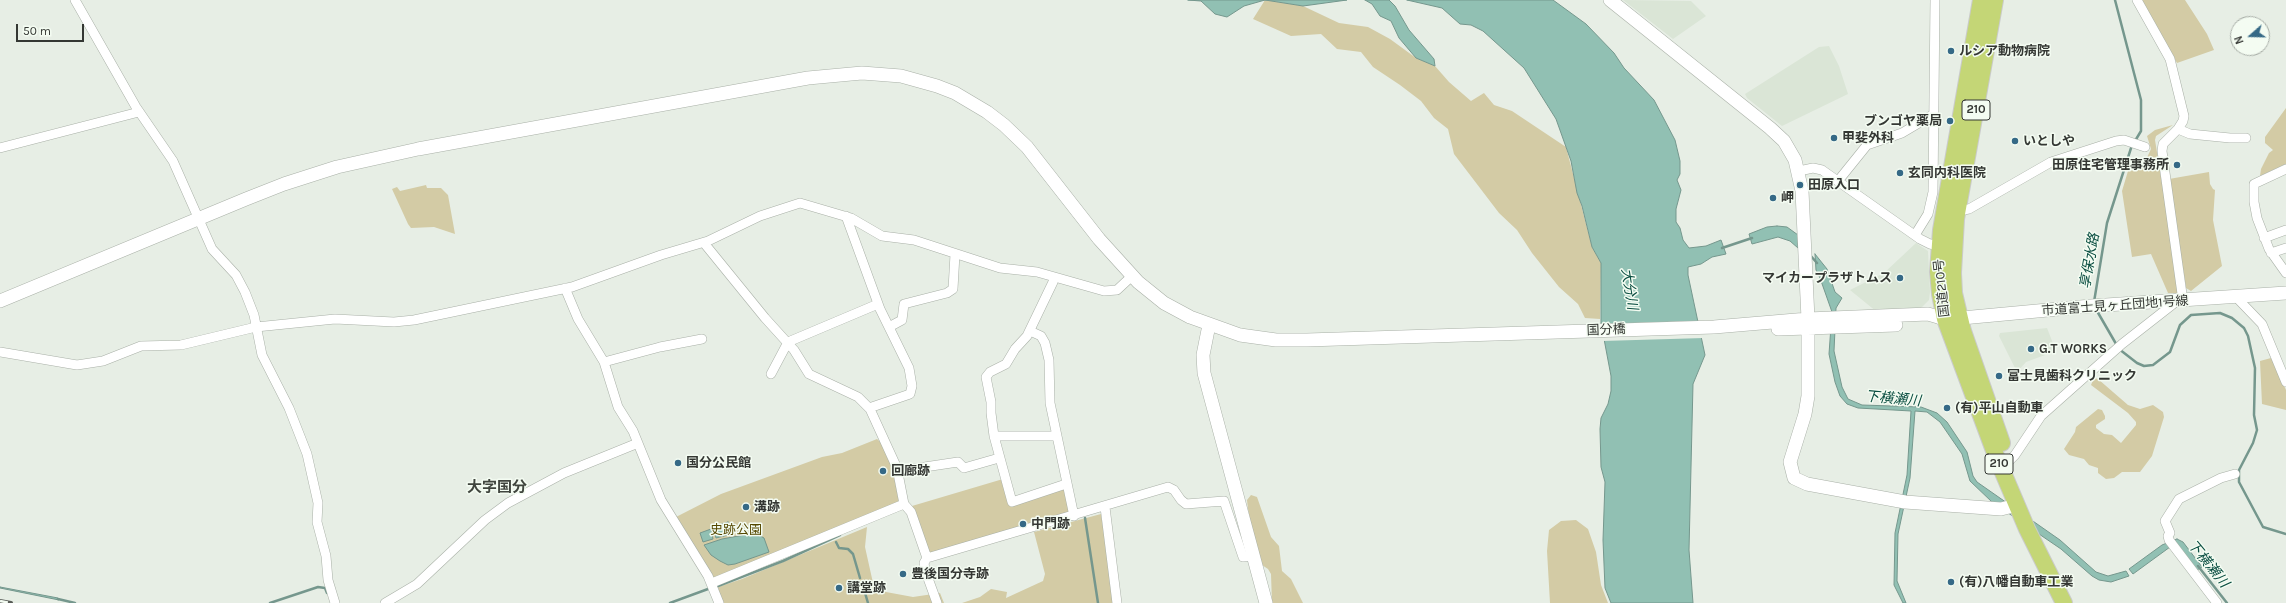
<!DOCTYPE html>
<meta charset="utf-8">
<style>
body{margin:0}
#map{position:relative;width:2286px;height:603px;overflow:hidden;background:#e7eee5;font-family:Karla,sans-serif}
canvas{display:block}
.north{position:absolute;left:2230px;top:16px;width:40px;height:40px;box-sizing:border-box;background:#f4fcf2;border:1px solid #a7ada6;border-radius:50%;rotate:250deg;font-size:11px;font-weight:700;line-height:16px;text-align:center;color:#343733}
.north::after{content:'';display:block;margin:auto;width:14px;height:18px;background:#356986;clip-path:polygon(50% 0,100% 100%,50% 72%,0 100%)}
.scale{position:absolute;left:16px;top:24px;width:68px;height:18px;box-sizing:border-box;border:2px solid #343733;border-top:0;padding-left:5px;font-size:12px;line-height:14px;white-space:nowrap;color:#343733;-webkit-text-stroke:3px #f4fcf2;paint-order:stroke}
</style>
<div id="map">
<canvas width="2286" height="603"></canvas>
<div class="north">N</div>
<div class="scale">50 m</div>
</div>
<script>
const context = document.querySelector('canvas').getContext('2d');
context.lineJoin = 'round';
function paint(path, color) {
  context.fillStyle = color;
  context.fill(path, 'evenodd');
}
function shape(rows) {
  const path = new Path2D();
  for (const r of rows) {
    path.moveTo(r[0], r[1]);
    for (let i = 2; i < r.length; i += 2) path.lineTo(r[i], r[i + 1]);
  }
  return path;
}
function trace(path, color, width, dash) {
  context.strokeStyle = color;
  context.lineWidth = width;
  context.lineCap = dash ? 'butt' : 'round';
  context.setLineDash(dash || []);
  context.stroke(path);
}
function drawText(font, color, halo, rows, align = 'center') {
  context.font = font + ' Karla,"Noto Sans JP",sans-serif';
  context.lineWidth = 3;
  context.setLineDash([]);
  context.textBaseline = 'middle';
  context.strokeStyle = halo;
  context.fillStyle = color;
  for (const [text, x, y, turn = 0] of rows) {
    context.save();
    context.translate(x, y);
    context.rotate((+turn || 0) * Math.PI / 180);
    context.textAlign = isNaN(turn) ? turn : align;
    if (halo) context.strokeText(text, 0, 0);
    context.fillText(text, 0, 0);
    context.restore();
  }
}
const built = shape([
 [1623,0,1691,1,1706,16,1673,39],
 [1829,46,1839,66,1848,94,1782,126,1747,98,1745,94,1819,47],
 [1916,243,1928,251,1930,292,1929,300,1920,309,1877,312,1850,290,1884,273],
 [2047,328,2056,351,2026,362,2017,372,1999,336,2000,333]
]);
const green = shape([
 [1265,0,1303,6,1339,23,1368,27,1390,39,1416,58,1435,66,1449,82,1471,101,1484,93,1494,105,1512,111,1566,147,1592,247,1601,263,1600,319,1585,318,1578,304,1559,287,1532,253,1517,230,1499,213,1454,154,1448,129,1434,118,1421,101,1400,85,1373,67,1361,52,1337,49,1321,34,1291,36,1253,19],
 [2141,0,2185,0,2207,34,2214,50,2177,63],
 [2286,108,2286,164,2260,176,2261,169,2269,153,2273,150,2265,143,2265,137],
 [2173,125,2156,136,2155,140,2180,293,2168,293,2151,254,2132,257,2122,191,2128,171,2138,170,2144,164,2151,149,2147,136,2155,130],
 [2209,172,2210,184,2213,189,2215,190,2213,220,2222,266,2191,291,2186,288,2169,179],
 [426,185,427,188,441,188,448,195,455,234,434,227,411,228,408,224,392,189,397,187,400,191],
 [2271,358,2286,390,2286,410,2262,404,2260,361],
 [2094,378,2098,379,2128,405,2140,409,2153,405,2163,412,2164,417,2152,456,2140,472,2122,472,2114,478,2106,479,2098,473,2098,468,2089,465,2084,459,2069,455,2064,449,2075,432,2076,427,2098,409,2102,410,2105,416,2105,419,2096,425,2096,428,2104,434,2112,435,2121,443,2136,425,2136,422,2128,413,2091,385],
 [877,439,885,446,891,460,899,502,714,580,676,517,721,494,822,457,842,453],
 [1003,479,1011,505,1065,486,1072,514,929,553,912,506],
 [1251,495,1257,497,1271,537,1279,546,1282,571,1291,579,1303,603,1272,603,1271,574,1268,569,1262,565,1256,552,1248,509,1247,500],
 [1101,514,1115,603,962,603,980,597,991,589,1007,592,1006,598,1043,581,1045,574,1034,532],
 [1576,520,1588,529,1596,552,1601,585,1608,603,1550,603,1547,551,1549,530,1561,521],
 [867,527,865,547,873,583,886,592,913,597,940,593,944,603,722,603,718,587,742,579]
]);
const water = shape([
 [1188,0,1347,0,1303,6,1265,0,1244,6,1227,17,1215,14,1201,1,1188,0],
 [1365,0,1389,0,1395,6,1409,30,1434,59,1435,66,1416,58,1399,38,1391,21,1380,16,1372,4,1365,0],
 [1407,0,1553,0,1586,24,1614,53,1624,68,1654,100,1675,140,1680,161,1680,174,1677,180,1681,190,1676,209,1676,222,1680,228,1683,240,1689,248,1706,246,1721,240,1726,254,1712,257,1701,264,1688,267,1688,275,1705,355,1693,384,1689,550,1693,603,1611,603,1605,588,1603,540,1605,482,1601,467,1600,429,1601,418,1608,404,1611,391,1611,376,1601,323,1601,263,1592,247,1582,206,1577,193,1571,161,1556,119,1524,68,1483,31,1471,25,1460,24,1442,8,1407,0],
 [1777,226,1787,227,1798,235,1798,248,1790,241,1778,237,1752,244,1749,234,1767,227,1777,226],
 [1815,254,1827,269,1835,292,1842,298,1836,308,1834,351,1842,387,1848,399,1862,405,1921,407,1937,413,1947,422,1967,452,1973,476,1977,482,2060,540,2096,572,2108,576,2126,571,2129,576,2111,582,2099,580,2092,576,2061,549,1992,502,1970,481,1962,454,1940,422,1927,412,1915,411,1910,478,1898,534,1897,581,1906,603,1903,603,1894,585,1895,533,1907,475,1911,411,1858,408,1847,404,1840,396,1835,382,1829,354,1832,312,1820,278,1816,270,1815,254],
 [728,522,732,534,716,538,713,527,728,522],
 [711,529,713,539,703,542,700,533,711,529],
 [755,533,764,538,769,552,735,564,728,565,720,561,711,555,704,545,722,539,755,533],
 [2177,539,2183,542,2202,567,2197,570,2170,547,2133,574,2129,569,2162,545,2177,539],
 [0,587,58,598,59,600,0,588,0,587]
]);
const pier = shape([
 [1701,321,1704,338,1602,341,1599,324]
]);
const stream = shape([
 [2115,0,2141,100,2141,131,2135,141],
 [1722,248,1752,238],
 [1810,255,1817,263],
 [2094,302,2107,223,2132,145],
 [2097,311,2119,349,2137,363,2144,366,2153,365,2170,352,2180,325,2191,315,2220,313,2232,318,2244,328,2248,336,2255,368,2254,415,2257,430,2253,443,2239,470,2239,482,2263,527,2286,534],
 [1085,518,1098,603],
 [836,542,839,548,848,549,853,554,860,578],
 [2198,566,2227,603],
 [718,586,783,561,840,535],
 [863,586,868,603],
 [58,599,75,603],
 [270,603,318,587,325,588,327,593],
 [670,603,708,589]
]);
const street = shape([
 [75,0,136,107,173,161,212,249,236,275,245,292,254,315,262,355,289,408,307,454,318,503,317,522,326,556,328,580,335,603],
 [2137,0,2170,59,2184,116,2183,121,2178,129],
 [0,148,139,112],
 [2286,169,2254,184,2254,202,2257,218,2269,249,2286,273],
 [1799,171,1813,168,1822,170,1920,239,1930,244,1939,246],
 [1838,181,1867,145,1902,133,1934,114],
 [1958,211,1969,209,2051,162,2116,141,2124,140,2145,147],
 [846,216,880,309,909,368,912,386,910,394,869,408],
 [1915,235,1928,214,1933,192,1935,0],
 [2264,238,2286,230],
 [704,243,765,318,794,350,809,374,858,397,870,409,897,468,904,504],
 [2271,253,2286,248],
 [1053,282,1027,336,1015,349,1006,364,990,372,986,377,991,402,991,413,994,436,1012,502,1066,484],
 [565,288,578,319,604,362,618,407,633,431,661,500,708,576,719,603],
 [2236,297,2262,324,2286,382],
 [2183,301,2162,151,2163,144,2178,129,2190,134,2230,138,2246,138],
 [889,327,902,320,904,304,947,293,953,289,955,254],
 [1030,331,1041,336,1045,343,1049,360,1050,403,1074,516],
 [0,352,77,365,103,361,141,346,181,345,256,327,335,319,394,322,414,320,572,287,661,255,708,241,760,216,800,203,851,218,882,236,914,240,1000,268,1037,272,1104,291,1117,290,1132,276],
 [604,362,660,347,702,339],
 [771,374,788,342,878,304],
 [994,436,1057,436],
 [2009,461,2015,455,2041,416,2122,344,2177,301],
 [898,471,958,462,964,468,999,458],
 [904,504,911,512,927,558,924,563,925,570,937,603],
 [1105,507,1117,603],
 [927,558,1168,487,1174,490,1181,500,1186,504,1224,501,1243,557,1254,556],
 [712,583,904,504],
 [385,603,417,584,485,520,508,503,564,473,638,443],
 [2217,603,2169,540,2168,536,2170,533,2165,521,2179,499,2221,478,2235,474]
]);
const secondary = shape([
 [1610,0,1770,128,1784,141,1795,160,1802,191,1808,319,1808,396,1805,414,1790,462,1794,478,1807,484,1905,502,2001,509,2017,505],
 [0,301,246,199,284,184,337,167,418,149,808,78,862,73,901,76,937,86,955,93,987,112,1004,125,1027,147,1099,239,1138,282,1164,303,1190,317,1240,335,1276,340,1307,340,1714,327,1808,319,1928,314,1945,319],
 [1951,319,2091,306,2286,293],
 [1209,325,1203,355,1204,373,1266,603],
 [1778,329,1896,325]
]);
const highway = shape([
 [1981,0,1941,230,1938,272,1940,294,1945,319,1996,456,2027,529,2064,603],
 [1995,0,1956,219,1953,273,1954,293,1963,331,2002,443]
]);
const rail = shape([
 [0,601,11,603]
]);
const markers = [
 [1951,51,4,"#356986"],
 [1950,121,4,"#356986"],
 [1834,138,4,"#356986"],
 [2015,141,4,"#356986"],
 [2177,165,4,"#356986"],
 [1900,173,4,"#356986"],
 [1800,185,4,"#356986"],
 [1773,198,4,"#356986"],
 [1900,278,4,"#356986"],
 [2031,349,4,"#356986"],
 [1999,376,4,"#356986"],
 [1947,408,4,"#356986"],
 [678,463,4,"#356986"],
 [883,471,4,"#356986"],
 [746,507,4,"#356986"],
 [1023,524,4,"#356986"],
 [903,574,4,"#356986"],
 [1951,582,4,"#356986"],
 [839,588,4,"#356986"]
];
const shields = [
 [1976,110,28],
 [1999,464,28]
];
const shieldNames = [
 ["210",1976,110],
 ["210",1999,464]
];
const poiNames = [
 ["ルシア動物病院",1959,51],
 ["ブンゴヤ薬局",1942,121,"right"],
 ["甲斐外科",1842,138],
 ["いとしや",2023,141],
 ["田原住宅管理事務所",2169,165,"right"],
 ["玄同内科医院",1908,173],
 ["田原入口",1808,185],
 ["岬",1781,198],
 ["マイカープラザトムス",1892,278,"right"],
 ["G.T WORKS",2039,349],
 ["富士見歯科クリニック",2007,376],
 ["(有)平山自動車",1955,408],
 ["国分公民館",686,463],
 ["回廊跡",891,471],
 ["溝跡",754,507],
 ["中門跡",1031,524],
 ["豊後国分寺跡",911,574],
 ["(有)八幡自動車工業",1959,582],
 ["講堂跡",847,588]
];
const streetNames = [
 ["国道210号",1942,288,-96],
 ["市道富士見ヶ丘団地1号線",2115,306,-4],
 ["国分橋",1606,330,-2]
];
const parkNames = [
 ["史跡公園",736,530]
];
const waterNames = [
 ["享保水路",2090,261,-80],
 ["大分川",1629,289,81],
 ["下横瀬川",1893,399,5],
 ["下横瀬川",2208,564,51]
];
const quarterNames = [
 ["大字国分",497,488]
];
paint(built, '#dae5d6');
paint(green, '#d3cba5');
paint(water, '#91c0b3');
trace(water, '#75978d', 1);
paint(pier, '#e7eee5');
trace(stream, '#75978d', 2.5);
trace(street, '#a9b0a7', 10);
trace(secondary, '#a9b0a7', 14);
trace(highway, '#cacbca', 18);
trace(street, '#fff', 9);
trace(secondary, '#fff', 13);
trace(highway, '#c4d676', 16);
trace(rail, '#575b56', 4);
trace(rail, '#f4fcf2', 2.5, [8]);
for (const [x, y, r, color] of markers) {
  const dot = new Path2D();
  dot.arc(x, y, r, 0, 2 * Math.PI);
  context.fillStyle = color;
  context.fill(dot);
  trace(dot, '#f4fcf2', 1.5);
}
for (const [x, y, w] of shields) {
  const box = new Path2D();
  box.roundRect(x - w / 2, y - 10, w, 20, 3);
  context.fillStyle = '#f4fcf2';
  context.fill(box);
  trace(box, '#343733', 1);
}
drawText('bold 12px', '#343733', null, shieldNames);
drawText('bold 13px', '#343733', '#f4fcf2', poiNames, 'left');
drawText('13px', '#343733', '#f4fcf2', streetNames);
drawText('13px', '#554800', '#f4fcf2', parkNames);
drawText('italic 14px', '#0a4e41', '#f4fcf2', waterNames);
drawText('bold 15px', '#40453e', '#f4fcf2', quarterNames);
</script>
